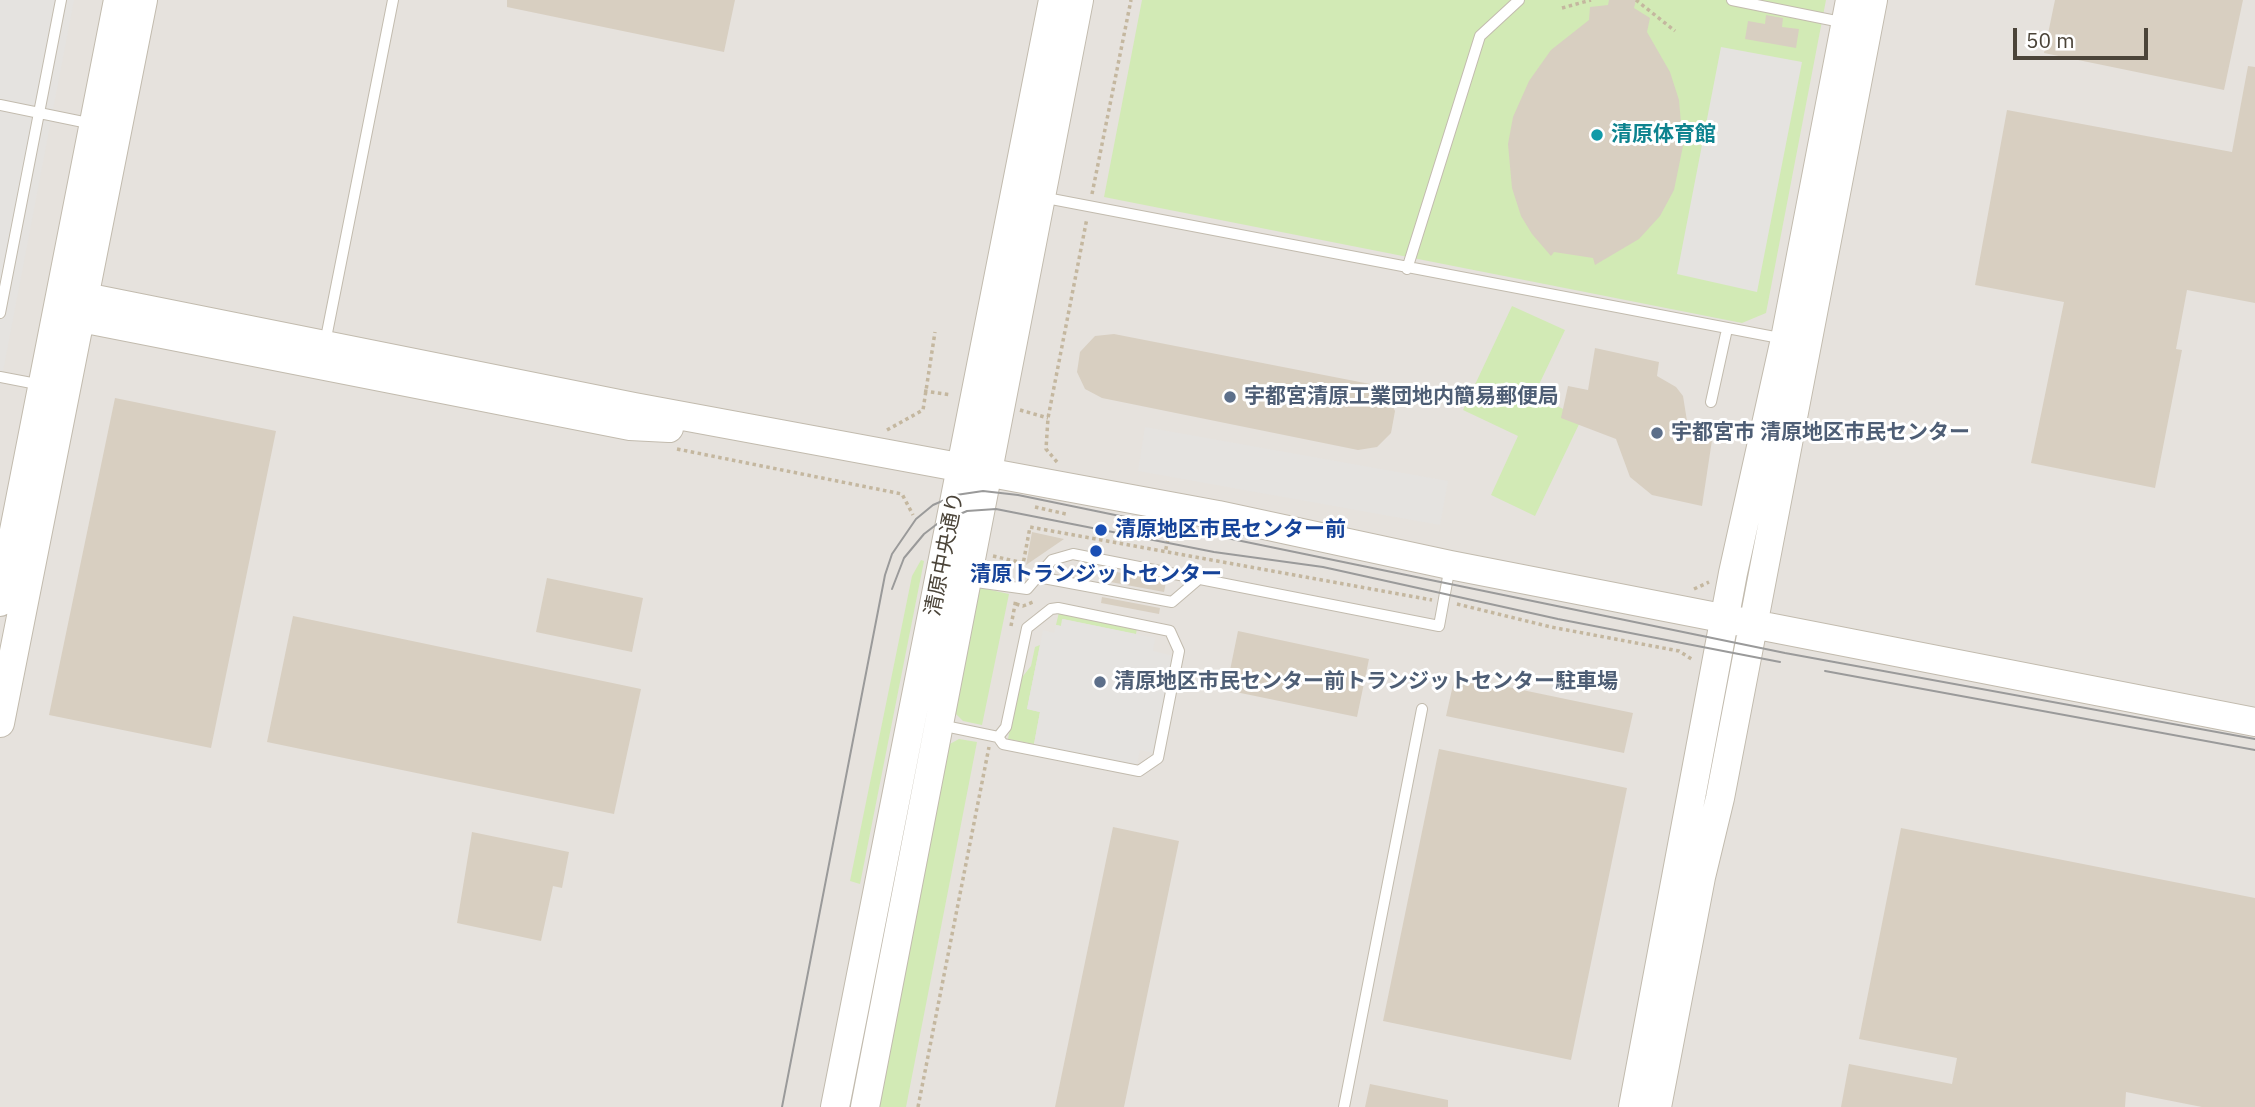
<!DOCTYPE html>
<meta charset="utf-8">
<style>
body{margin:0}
#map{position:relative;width:2255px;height:1107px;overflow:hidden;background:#f6f3ec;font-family:"IBM Plex Sans",sans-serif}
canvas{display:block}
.scale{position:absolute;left:2013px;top:28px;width:135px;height:32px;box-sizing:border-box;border:4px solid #4b4439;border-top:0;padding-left:9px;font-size:21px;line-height:24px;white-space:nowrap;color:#4b4439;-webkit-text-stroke:5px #fff;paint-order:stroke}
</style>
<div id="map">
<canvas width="2255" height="1107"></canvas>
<div class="scale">50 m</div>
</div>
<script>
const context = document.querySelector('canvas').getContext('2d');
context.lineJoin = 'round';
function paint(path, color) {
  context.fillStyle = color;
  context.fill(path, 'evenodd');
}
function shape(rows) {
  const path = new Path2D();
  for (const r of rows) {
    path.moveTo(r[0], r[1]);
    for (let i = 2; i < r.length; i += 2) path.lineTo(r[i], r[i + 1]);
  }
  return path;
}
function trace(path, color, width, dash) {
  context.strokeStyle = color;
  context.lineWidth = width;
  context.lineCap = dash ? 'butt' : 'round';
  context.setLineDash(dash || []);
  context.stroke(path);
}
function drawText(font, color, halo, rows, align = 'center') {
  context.font = font + ' "IBM Plex Sans","Noto Sans JP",sans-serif';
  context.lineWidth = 6;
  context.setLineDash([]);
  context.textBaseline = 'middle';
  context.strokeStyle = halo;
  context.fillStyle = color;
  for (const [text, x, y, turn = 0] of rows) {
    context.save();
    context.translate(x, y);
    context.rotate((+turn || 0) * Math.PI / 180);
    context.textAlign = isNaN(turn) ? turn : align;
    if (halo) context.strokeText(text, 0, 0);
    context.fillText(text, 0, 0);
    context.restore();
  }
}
const industrial = shape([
 [0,0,2255,0,2255,1107,0,1107]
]);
const green = shape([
 [1142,0,1826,0,1766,313,1742,323,1104,197],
 [1512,306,1565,330,1534,395,1582,418,1535,516,1491,495,1518,436,1463,410],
 [921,560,924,561,860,884,850,881,912,576],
 [977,587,1009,594,982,725,963,721,952,710],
 [1059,612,1137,628,1136,634,1063,619,1061,626,1056,625],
 [1040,645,1027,709,1040,712,1034,744,1008,739,1020,680,1031,666,1035,647],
 [959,739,977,742,906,1107,876,1107,946,746]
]);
const parking = shape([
 [0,0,74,0,0,387],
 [1721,47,1802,62,1757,292,1677,274],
 [1145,427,1448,481,1440,525,1138,471],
 [1062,619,1155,638,1153,651,1173,656,1154,753,1140,750,1137,765,1034,744,1040,712,1027,709,1043,630,1054,633,1056,625,1061,626]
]);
const building = shape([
 [507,0,735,0,724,52,507,7],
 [1609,0,1636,0,1634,8,1650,18,1647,32,1670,72,1679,100,1683,146,1674,190,1660,216,1639,239,1595,265,1593,258,1554,252,1551,256,1532,234,1521,216,1512,188,1508,144,1513,117,1529,81,1551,50,1589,20,1590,7,1608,5],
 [2055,0,2243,0,2224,90,2044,53],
 [1766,15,1783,18,1782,27,1799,29,1796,48,1745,39,1748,21,1765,24],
 [2248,66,2255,67,2255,303,2187,290,2176,349,2182,350,2155,488,2031,463,2064,302,1975,285,2007,110,2232,152],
 [1114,334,1370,384,1387,394,1395,411,1391,433,1377,447,1358,450,1102,398,1085,389,1077,372,1080,352,1095,336],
 [1595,348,1659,362,1657,376,1676,387,1683,396,1687,421,1714,427,1702,506,1652,495,1630,477,1616,439,1561,418,1568,386,1588,390],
 [115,398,276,431,211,748,49,715],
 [1032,532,1064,539,1026,565],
 [1107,570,1166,582,1164,592,1105,581],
 [547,578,643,598,632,652,536,632],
 [1102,597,1160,608,1159,614,1101,603],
 [293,616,641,689,614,814,267,742],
 [1238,631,1369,659,1357,717,1226,690],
 [1455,676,1633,713,1624,753,1446,716],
 [1439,749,1627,788,1571,1060,1383,1021],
 [1113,827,1179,841,1124,1107,1055,1107],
 [1901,828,2255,898,2255,1107,2202,1107,2126,1092,2125,1107,1841,1107,1849,1064,1952,1084,1957,1058,1859,1039],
 [472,832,569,852,562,888,553,886,541,941,457,923],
 [1370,1084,1448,1100,1448,1107,1365,1107]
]);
const path = shape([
 [1636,0,1675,31],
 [1562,8,1591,0],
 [1092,194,1131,0],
 [924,391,951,395],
 [1020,410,1048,418],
 [887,430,923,410,935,332],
 [677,449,902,494,913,515],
 [1057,462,1046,449,1048,418,1087,218],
 [1035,507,1066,514],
 [1140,528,1169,534,1165,553],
 [993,556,1023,563],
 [1021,575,1030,527,1432,600],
 [1694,589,1709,582],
 [1016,604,1023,606,1033,602],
 [1457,604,1551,627,1679,651,1693,660],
 [1011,626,1016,599],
 [918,1107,989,747]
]);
const service = shape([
 [1732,0,1846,23],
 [0,105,93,124],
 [1041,197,1785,339],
 [1407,269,1480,36,1519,0],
 [0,313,61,0],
 [325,343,393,0],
 [0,377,42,385],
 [1711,402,1727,329],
 [1038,577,1172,602,1200,578],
 [969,581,1027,589,1052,560,1073,554,1439,626,1450,566],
 [940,725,998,737,1003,744,1139,771,1158,758,1179,651,1170,631,1058,608,1051,609,1027,628,1006,727,998,737],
 [1344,1107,1422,709]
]);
const tertiary = shape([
 [59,304,85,297,634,407,1218,515,1450,565,2255,722],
 [59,304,81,318,630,426,669,428],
 [0,602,118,0],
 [0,723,143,0],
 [835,1107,1053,0],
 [865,1107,1079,0],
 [1633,1107,1733,573,1785,339,1850,0],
 [1657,1107,1701,877,1720,798,1873,0]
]);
const tram = shape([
 [892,589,904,558,924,534,937,524,967,511,996,509,1214,552,1323,567,1558,619,1780,662],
 [1825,671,2255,750],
 [782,1107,885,575,892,554,916,519,933,505,956,495,983,491,1018,495,1785,653,2255,739]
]);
const markers = [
 [1597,135,7,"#0f9aa8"],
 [1230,397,7,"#5c6f8a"],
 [1657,433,7,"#5c6f8a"],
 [1101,530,7,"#1a4fb4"],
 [1096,551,7,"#1a4fb4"],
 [1100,682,7,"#5c6f8a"]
];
const cultureNames = [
 ["清原体育館",1611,135]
];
const serviceNames = [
 ["宇都宮清原工業団地内簡易郵便局",1244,397],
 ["宇都宮市 清原地区市民センター",1671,433],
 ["清原地区市民センター前トランジットセンター駐車場",1114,682]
];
const transitNames = [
 ["清原地区市民センター前",1115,530],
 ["清原トランジットセンター",1096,575,"center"]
];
const streetNames = [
 ["清原中央通り",945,554,-79]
];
paint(industrial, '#e6e2dd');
paint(green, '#d2eab5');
paint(parking, '#e5e3e0');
paint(building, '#d8cfc1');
trace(service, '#c2bbae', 12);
trace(tertiary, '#c2bbae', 30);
trace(path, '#c4b79f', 3.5, [3.5, 3.5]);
trace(service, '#fff', 10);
trace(tertiary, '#fff', 28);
trace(tram, '#9a9a9a', 2);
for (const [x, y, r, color] of markers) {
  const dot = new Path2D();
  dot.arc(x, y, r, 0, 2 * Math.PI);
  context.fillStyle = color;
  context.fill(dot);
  trace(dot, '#fff', 2.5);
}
drawText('bold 21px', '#0d838f', '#fff', cultureNames, 'left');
drawText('bold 21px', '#4e5e75', '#fff', serviceNames, 'left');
drawText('bold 21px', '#164399', '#fff', transitNames, 'left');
drawText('21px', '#4b4439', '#fff', streetNames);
</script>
